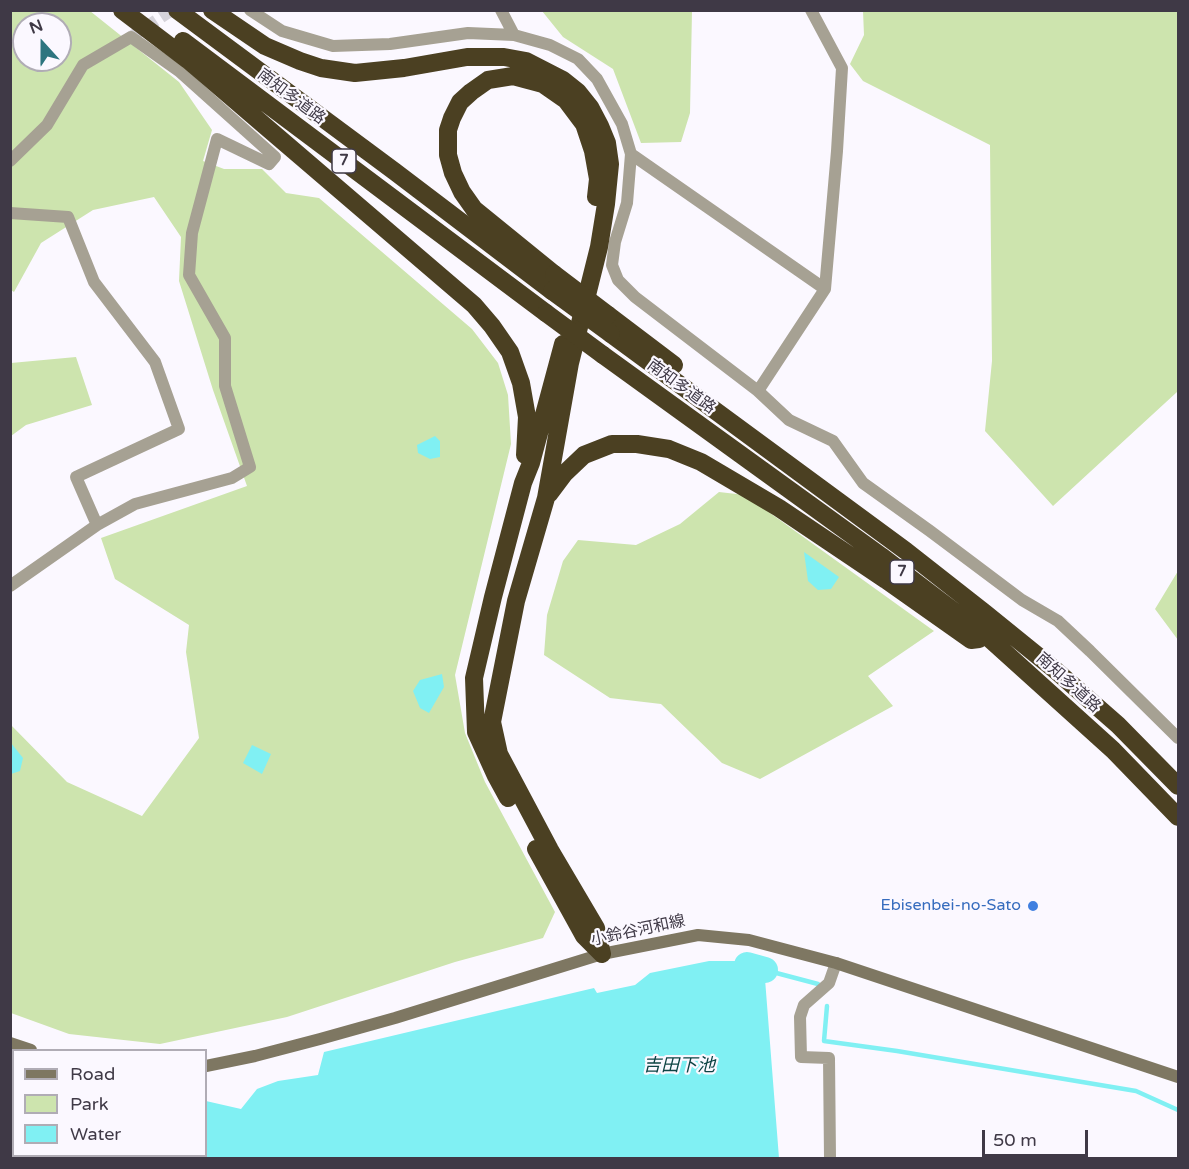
<!DOCTYPE html>
<meta charset="utf-8">
<style>
body{margin:0}
#map{position:relative;width:1189px;height:1169px;overflow:hidden;background:#fbf8ff;font-family:"Varela Round",sans-serif}
canvas{display:block}
.frame{position:absolute;inset:0;border:12px solid #3f3946;pointer-events:none}
.legend{position:absolute;left:12px;top:1049px;width:195px;height:108px;box-sizing:border-box;background:#fbf8ff;border:2px solid #b0acb5;margin:0;padding:8px 10px;list-style:none;font-size:18px;color:#3f3946}
.legend li{display:flex;align-items:center;gap:12px;height:30px}
.legend b{width:30px;border:2px solid #b0acb5}
.north{position:absolute;left:12px;top:12px;width:60px;height:60px;box-sizing:border-box;background:#fbf8ff;border:2px solid #b0acb5;border-radius:50%;rotate:339deg;font-size:16px;font-weight:700;line-height:24px;text-align:center;color:#3f3946}
.north::after{content:'';display:block;margin:auto;width:21px;height:27px;background:#2d757f;clip-path:polygon(50% 0,100% 100%,50% 72%,0 100%)}
.scale{position:absolute;left:982px;top:1130px;width:106px;height:27px;box-sizing:border-box;border:3px solid #3f3946;border-top:0;padding-left:8px;font-size:18px;line-height:21px;white-space:nowrap;color:#3f3946;-webkit-text-stroke:4px #fbf8ff;paint-order:stroke}
</style>
<div id="map">
<canvas width="1189" height="1169"></canvas>
<div class="frame"></div>
<ul class="legend">
<li><b style="height:8px;background:#7e7762"></b>Road</li>
<li><b style="height:16px;background:#cde4ae"></b>Park</li>
<li><b style="height:16px;background:#80f0f3"></b>Water</li>
</ul>
<div class="north">N</div>
<div class="scale">50 m</div>
</div>
<script>
const context = document.querySelector('canvas').getContext('2d');
context.lineJoin = 'round';
function paint(path, color) {
  context.fillStyle = color;
  context.fill(path, 'evenodd');
}
function shape(rows) {
  const path = new Path2D();
  for (const r of rows) {
    path.moveTo(r[0], r[1]);
    for (let i = 2; i < r.length; i += 2) path.lineTo(r[i], r[i + 1]);
  }
  return path;
}
function trace(path, color, width, dash) {
  context.strokeStyle = color;
  context.lineWidth = width;
  context.lineCap = dash ? 'butt' : 'round';
  context.setLineDash(dash || []);
  context.stroke(path);
}
function drawText(font, color, halo, rows, align = 'center') {
  context.font = font + ' "Varela Round","Noto Sans JP",sans-serif';
  context.lineWidth = 4.5;
  context.setLineDash([]);
  context.textBaseline = 'middle';
  context.strokeStyle = halo;
  context.fillStyle = color;
  for (const [text, x, y, turn = 0] of rows) {
    context.save();
    context.translate(x, y);
    context.rotate((+turn || 0) * Math.PI / 180);
    context.textAlign = isNaN(turn) ? turn : align;
    if (halo) context.strokeText(text, 0, 0);
    context.fillText(text, 0, 0);
    context.restore();
  }
}
const green = shape([
 [11,11,90,11,179,82,212,130,203,161,224,169,262,169,286,193,319,198,472,329,498,363,508,395,511,444,455,675,465,733,485,782,555,912,543,938,455,962,287,1017,160,1044,69,1034,11,1013,10,724,67,782,142,816,199,738,186,652,189,625,115,579,101,538,247,486,213,390,179,281,181,237,154,197,93,210,41,243,14,292,11,290],
 [24,24,60,24,60,60,24,60],
 [542,11,692,11,690,113,681,142,641,143,613,69,563,37],
 [863,11,1178,11,1178,378,1177,392,1053,506,985,431,992,361,990,145,863,81,850,64,864,35],
 [76,357,92,405,26,425,11,436,11,363],
 [719,492,745,495,934,631,868,676,893,706,760,779,722,763,661,704,610,698,544,655,547,615,563,561,578,540,636,545,680,524],
 [1178,571,1178,640,1155,609],
 [11,1050,14,1051,14,1156,78,1156,79,1158,11,1158]
]);
const water = shape([
 [435,436,440,441,440,457,430,459,418,453,417,445],
 [804,552,839,577,831,589,818,590,808,581],
 [442,674,444,687,429,713,420,708,413,691,420,680],
 [11,743,23,758,20,771,11,774],
 [252,745,271,754,262,774,243,763],
 [709,961,748,961,746,970,765,979,779,1158,113,1158,112,1156,206,1156,206,1101,241,1109,257,1089,278,1081,318,1075,324,1052,594,988,597,993,635,985,650,973]
]);
const stream = shape([
 [765,970,818,984],
 [827,1006,824,1041,897,1051,1136,1091,1178,1110]
]);
const river = shape([
 [747,965,765,970]
]);
const streetTunnel = shape([
 [131,37,172,10]
]);
const street = shape([
 [250,10,282,31,333,46,390,44,468,33,514,35],
 [501,10,514,35,550,45,578,59,597,79,622,124,631,154,825,289],
 [811,10,842,68,837,151,825,289,758,391,789,420,833,441,863,483,930,531,1022,600,1058,621,1090,651,1178,738],
 [631,154,627,203,615,242,612,265,618,280,635,297,758,391],
 [10,161,47,125,83,65,131,37,179,71,275,157,269,164,217,139,192,233,189,275,225,338,225,386,250,467,232,478,135,504,97,525,10,586],
 [10,213,68,217,94,282,155,362,179,429,76,477,97,525],
 [85,1156,86,1158],
 [830,1158,829,1058,801,1057,800,1017,804,1005,829,983,836,963]
]);
const secondary = shape([
 [10,1043,31,1050],
 [206,1066,255,1056,320,1039,395,1018,602,954,698,935,749,940,836,963,1178,1077]
]);
const highway = shape([
 [122,10,188,60,474,305,492,326,510,352,521,383,527,417,525,455],
 [177,10,394,171,552,291],
 [212,10,265,46,300,61,321,68,355,73,404,68,467,57,504,57,526,61,563,80,578,92,590,107,600,126,607,143,610,164,606,204,599,247,570,363,546,498,516,601,492,722,499,754,550,850,596,928,602,954],
 [183,41,546,313],
 [554,274,474,209,462,192,453,173,448,155,448,130,452,118,460,102,471,92,488,80,513,76,543,84,566,100,584,124,593,151,598,179,596,197],
 [608,315,674,365],
 [611,334,906,551,985,613,1054,669,1118,725,1178,786],
 [603,355,881,556,990,639,1113,750,1178,817],
 [549,494,564,474,584,455,612,444,637,444,669,449,701,462,779,508,886,580,971,640,979,639],
 [508,798,496,776,476,732,474,678,493,597,523,483,531,463,563,344],
 [536,849,584,936,602,954]
]);
const highwayBridge = shape([
 [554,274,608,315],
 [552,291,611,334],
 [546,313,603,355]
]);
const markers = [
 [1033,906,6,"#3f7fe0"]
];
const shields = [
 [344,161,24],
 [902,572,24]
];
const shieldNames = [
 ["7",344,161],
 ["7",902,572]
];
const streetNames = [
 ["南知多道路",291,97,37],
 ["南知多道路",681,387,36],
 ["南知多道路",1068,683,42],
 ["小鈴谷河和線",638,931,-12]
];
const shopNames = [
 ["Ebisenbei-no-Sato",1021,906]
];
const waterNames = [
 ["吉田下池",679,1066]
];
paint(green, '#cde4ae');
paint(water, '#80f0f3');
trace(stream, '#80f0f3', 4.5);
trace(river, '#80f0f3', 26);
trace(streetTunnel, '#d5d2da', 12, [12, 6]);
trace(street, '#a6a193', 12);
trace(secondary, '#7e7762', 12);
trace(highway, '#4b4022', 18);
trace(highwayBridge, '#4b4022', 18);
for (const [x, y, r, color] of markers) {
  const dot = new Path2D();
  dot.arc(x, y, r, 0, 2 * Math.PI);
  context.fillStyle = color;
  context.fill(dot);
  trace(dot, '#fbf8ff', 2);
}
for (const [x, y, w] of shields) {
  const box = new Path2D();
  box.roundRect(x - w / 2, y - 12, w, 24, 4.5);
  context.fillStyle = '#fbf8ff';
  context.fill(box);
  trace(box, '#3f3946', 1.5);
}
drawText('bold 15px', '#3f3946', null, shieldNames);
drawText('16px', '#3f3946', '#fbf8ff', streetNames);
drawText('16px', '#366cbe', '#fbf8ff', shopNames, 'right');
drawText('italic 18px', '#0d4344', '#fbf8ff', waterNames);
</script>
